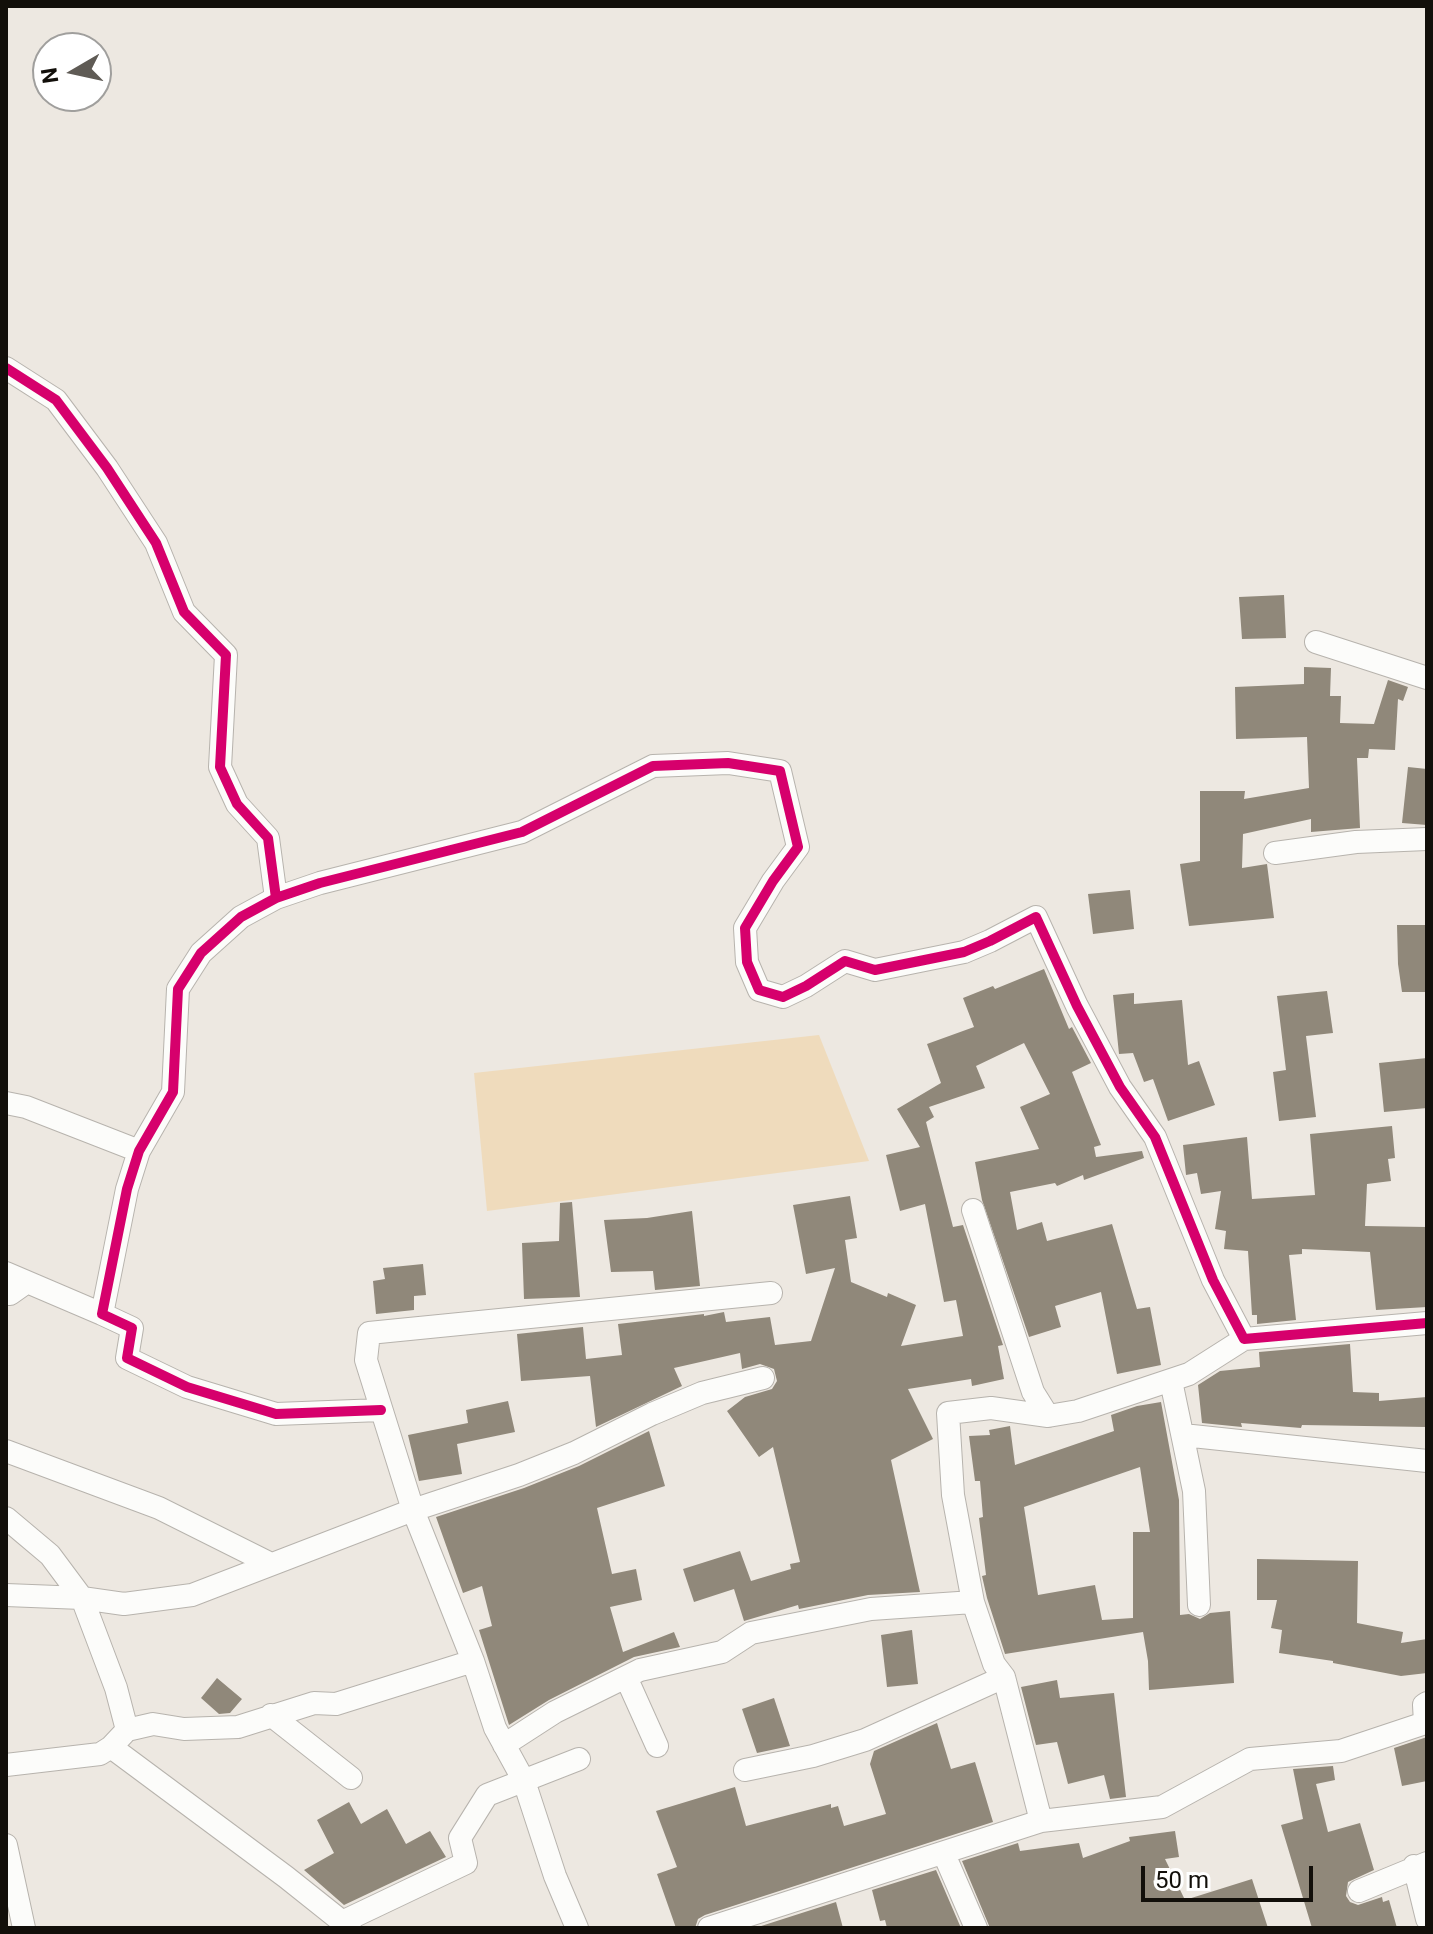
<!DOCTYPE html>
<style>
body{margin:0}
#map{position:relative;width:1433px;height:1934px;overflow:hidden;background:#ede8e1;font-family:Roboto,sans-serif}
canvas{display:block}
.frame{position:absolute;inset:0;border:8px solid #120f0a;pointer-events:none}
.north{position:absolute;left:32px;top:32px;width:80px;height:80px;box-sizing:border-box;background:#fff;border:2px solid #a09f9d;border-radius:50%;rotate:261deg;font-size:22px;font-weight:700;line-height:32px;text-align:center;color:#120f0a}
.north::after{content:'';display:block;margin:auto;width:28px;height:36px;background:#5f5b55;clip-path:polygon(50% 0,100% 100%,50% 72%,0 100%)}
.scale{position:absolute;left:1141px;top:1866px;width:172px;height:36px;box-sizing:border-box;border:4px solid #120f0a;border-top:0;padding-left:10px;font-size:24px;line-height:28px;white-space:nowrap;color:#120f0a;-webkit-text-stroke:6px #fff;paint-order:stroke}
</style>
<div id="map">
<canvas width="1433" height="1934"></canvas>
<div class="frame"></div>
<div class="north">N</div>
<div class="scale">50 m</div>
</div>
<script>
const context = document.querySelector('canvas').getContext('2d');
context.lineJoin = 'round';
function paint(path, color) {
  context.fillStyle = color;
  context.fill(path, 'evenodd');
}
function shape(rows) {
  const path = new Path2D();
  for (const r of rows) {
    path.moveTo(r[0], r[1]);
    for (let i = 2; i < r.length; i += 2) path.lineTo(r[i], r[i + 1]);
  }
  return path;
}
function trace(path, color, width, dash) {
  context.strokeStyle = color;
  context.lineWidth = width;
  context.lineCap = dash ? 'butt' : 'round';
  context.setLineDash(dash || []);
  context.stroke(path);
}
const green = shape([
 [819,1035,869,1161,487,1211,474,1073]
]);
const building = shape([
 [1284,595,1286,638,1242,639,1239,597],
 [1304,667,1331,668,1330,696,1341,696,1340,723,1374,724,1388,680,1408,687,1403,701,1398,699,1395,750,1369,749,1368,758,1357,758,1360,828,1311,832,1311,819,1243,834,1242,868,1267,864,1274,918,1189,926,1180,864,1200,861,1200,791,1245,791,1244,799,1309,788,1307,737,1236,739,1235,687,1304,684],
 [1408,767,1427,769,1427,825,1402,823],
 [1130,890,1134,929,1093,934,1088,894],
 [1397,925,1427,925,1427,992,1402,992,1398,964],
 [1044,969,1069,1029,1072,1027,1091,1063,1072,1072,1101,1145,1094,1147,1096,1157,1142,1151,1144,1158,1084,1180,1083,1175,1057,1186,1055,1183,1010,1192,1017,1230,1042,1222,1047,1241,1112,1224,1137,1309,1150,1307,1161,1365,1117,1374,1101,1292,1055,1306,1061,1327,1029,1337,982,1200,975,1162,1039,1149,1020,1107,1050,1094,1024,1043,976,1066,985,1088,929,1107,934,1117,926,1122,953,1227,963,1225,1003,1345,998,1346,1004,1379,972,1386,971,1379,908,1389,933,1439,891,1460,920,1592,868,1595,799,1609,798,1605,744,1621,734,1589,694,1602,683,1569,740,1551,751,1581,791,1569,790,1564,800,1562,773,1447,759,1457,727,1411,745,1397,772,1389,777,1381,774,1369,760,1364,742,1369,740,1353,674,1368,682,1386,596,1427,590,1376,521,1381,517,1334,583,1327,586,1359,622,1355,618,1324,704,1314,704,1316,724,1312,726,1322,770,1317,775,1345,811,1341,835,1268,806,1274,793,1205,850,1196,857,1238,845,1240,851,1282,887,1297,888,1293,916,1305,901,1346,963,1336,956,1300,944,1302,925,1204,900,1211,886,1155,920,1147,897,1109,941,1083,927,1044,974,1027,963,998,993,986,995,989],
 [1327,991,1333,1033,1306,1036,1316,1117,1279,1121,1273,1072,1286,1070,1277,996],
 [1134,993,1134,1004,1182,1000,1188,1065,1199,1061,1215,1105,1168,1121,1153,1079,1144,1082,1133,1053,1119,1054,1113,995],
 [1427,1058,1427,1108,1384,1112,1379,1063],
 [1392,1126,1395,1158,1388,1159,1391,1181,1367,1184,1365,1226,1427,1227,1427,1307,1376,1310,1370,1252,1302,1249,1302,1254,1289,1255,1296,1320,1257,1324,1257,1315,1252,1315,1248,1251,1224,1249,1226,1231,1215,1229,1221,1191,1201,1194,1197,1173,1186,1175,1183,1145,1247,1137,1252,1199,1315,1195,1310,1134],
 [572,1202,580,1297,524,1299,522,1243,559,1241,560,1203],
 [692,1211,700,1286,655,1290,653,1271,611,1272,604,1220,647,1218],
 [423,1264,426,1295,414,1296,414,1310,376,1314,373,1281,385,1279,383,1268],
 [1350,1344,1353,1392,1379,1393,1379,1401,1427,1397,1427,1427,1302,1425,1301,1428,1241,1423,1242,1427,1202,1423,1198,1385,1220,1371,1260,1367,1259,1352],
 [508,1401,515,1432,457,1444,462,1474,419,1481,408,1435,468,1423,466,1410],
 [1161,1402,1179,1500,1180,1615,1189,1614,1200,1619,1210,1613,1230,1611,1234,1683,1149,1690,1148,1661,1143,1632,1005,1654,987,1598,982,1576,986,1575,979,1518,983,1517,980,1481,975,1481,969,1436,990,1435,989,1430,1010,1426,1015,1465,1114,1431,1111,1415,1137,1406],
 [1140,1467,1150,1532,1133,1532,1133,1618,1102,1620,1095,1585,1038,1595,1024,1507],
 [649,1431,665,1486,597,1508,612,1574,636,1569,642,1600,610,1607,623,1652,674,1632,680,1647,634,1657,549,1700,509,1725,479,1630,492,1626,482,1586,463,1593,436,1517,524,1488,579,1466],
 [1257,1559,1358,1561,1357,1623,1403,1632,1401,1643,1427,1639,1427,1673,1401,1676,1333,1663,1333,1661,1279,1653,1282,1630,1271,1628,1277,1600,1257,1600],
 [912,1630,918,1684,887,1687,881,1635],
 [217,1678,242,1699,230,1713,219,1714,201,1698],
 [1057,1680,1060,1698,1114,1693,1126,1797,1110,1799,1104,1775,1068,1784,1057,1742,1036,1745,1021,1687],
 [774,1698,790,1746,757,1753,742,1709],
 [937,1723,951,1769,975,1762,993,1822,705,1915,698,1919,695,1928,676,1928,657,1874,677,1867,656,1811,735,1787,746,1826,831,1804,831,1808,838,1806,844,1826,886,1814,870,1764,874,1751],
 [1427,1737,1427,1781,1402,1786,1394,1748],
 [1333,1766,1335,1780,1316,1784,1328,1832,1360,1823,1374,1870,1348,1882,1346,1896,1350,1902,1358,1905,1382,1897,1383,1902,1389,1900,1397,1928,1312,1928,1281,1825,1303,1819,1293,1769],
 [349,1802,361,1824,387,1809,406,1844,430,1831,446,1857,344,1905,304,1870,334,1853,317,1820],
 [1175,1831,1179,1857,1165,1859,1185,1900,1252,1879,1268,1928,990,1928,962,1861,1018,1843,1020,1851,1079,1843,1083,1858,1130,1841,1129,1837],
 [936,1870,961,1928,887,1928,885,1920,880,1921,872,1890],
 [836,1902,843,1928,755,1928]
]);
const minor = shape([
 [6,368,56,400,107,468,156,543,184,612,226,655,220,767,237,804,268,838,276,898,241,917,201,953,178,989,173,1092,139,1151,127,1189,102,1314,132,1328,127,1358,187,1387,276,1414,381,1410],
 [1316,642,1427,678],
 [1275,853,1356,842,1427,839],
 [276,898,320,883,522,832,653,766,728,763,780,771,798,847,773,881,745,928,747,962,759,990,783,997,806,986,845,961,875,970,964,952,990,941,1036,917,1077,1006,1120,1087,1155,1137,1213,1280,1244,1339,1427,1323],
 [6,1103,26,1107,139,1151],
 [973,1210,1033,1392,1048,1416],
 [6,1273,102,1314],
 [6,1294,10,1294,27,1282],
 [1171,1381,1194,1491,1199,1605],
 [1183,1435,1427,1461],
 [6,1451,159,1508,269,1563],
 [6,1518,50,1555,82,1598,116,1688,127,1730],
 [6,1595,82,1598,124,1604,192,1595,413,1510,519,1475,574,1453,652,1414,702,1393,763,1378],
 [626,1677,657,1746],
 [271,1715,351,1778],
 [504,1745,555,1712,640,1670,722,1652,751,1633,871,1609,973,1602],
 [111,1747,286,1877,350,1928],
 [6,1765,100,1754,111,1747,127,1730,153,1724,184,1729,238,1727,314,1703,336,1704,473,1661],
 [745,1770,813,1756,865,1740,1004,1677],
 [1041,1821,1004,1677,994,1664,973,1602,953,1495,948,1413,991,1408,1048,1416,1078,1411,1189,1374,1244,1339],
 [6,1845,24,1928],
 [944,1854,976,1928],
 [1414,1866,1427,1919],
 [1359,1891,1427,1863],
 [342,1922,466,1863,460,1838,487,1795,579,1759],
 [577,1928,555,1876,524,1781,495,1728,473,1661,413,1510,366,1360,369,1333,771,1293],
 [709,1928,1041,1821,1162,1807,1250,1759,1341,1751,1425,1723,1424,1705,1427,1703]
]);
const cycleway = shape([
 [6,368,56,400,107,468,156,543,184,612,226,655,220,767,237,804,268,838,276,898,241,917,201,953,178,989,173,1092,139,1151,127,1189,102,1314,132,1328,127,1358,187,1387,276,1414,381,1410],
 [276,898,320,883,522,832,653,766,728,763,780,771,798,847,773,881,745,928,747,962,759,990,783,997,806,986,845,961,875,970,964,952,990,941,1036,917,1077,1006,1120,1087,1155,1137,1213,1280,1244,1339,1427,1323]
]);
paint(green, '#efdbbc');
paint(building, '#90887a');
trace(minor, '#b7b3ad', 24);
trace(minor, '#fcfcfa', 22);
trace(cycleway, '#d6006c', 10);
</script>
